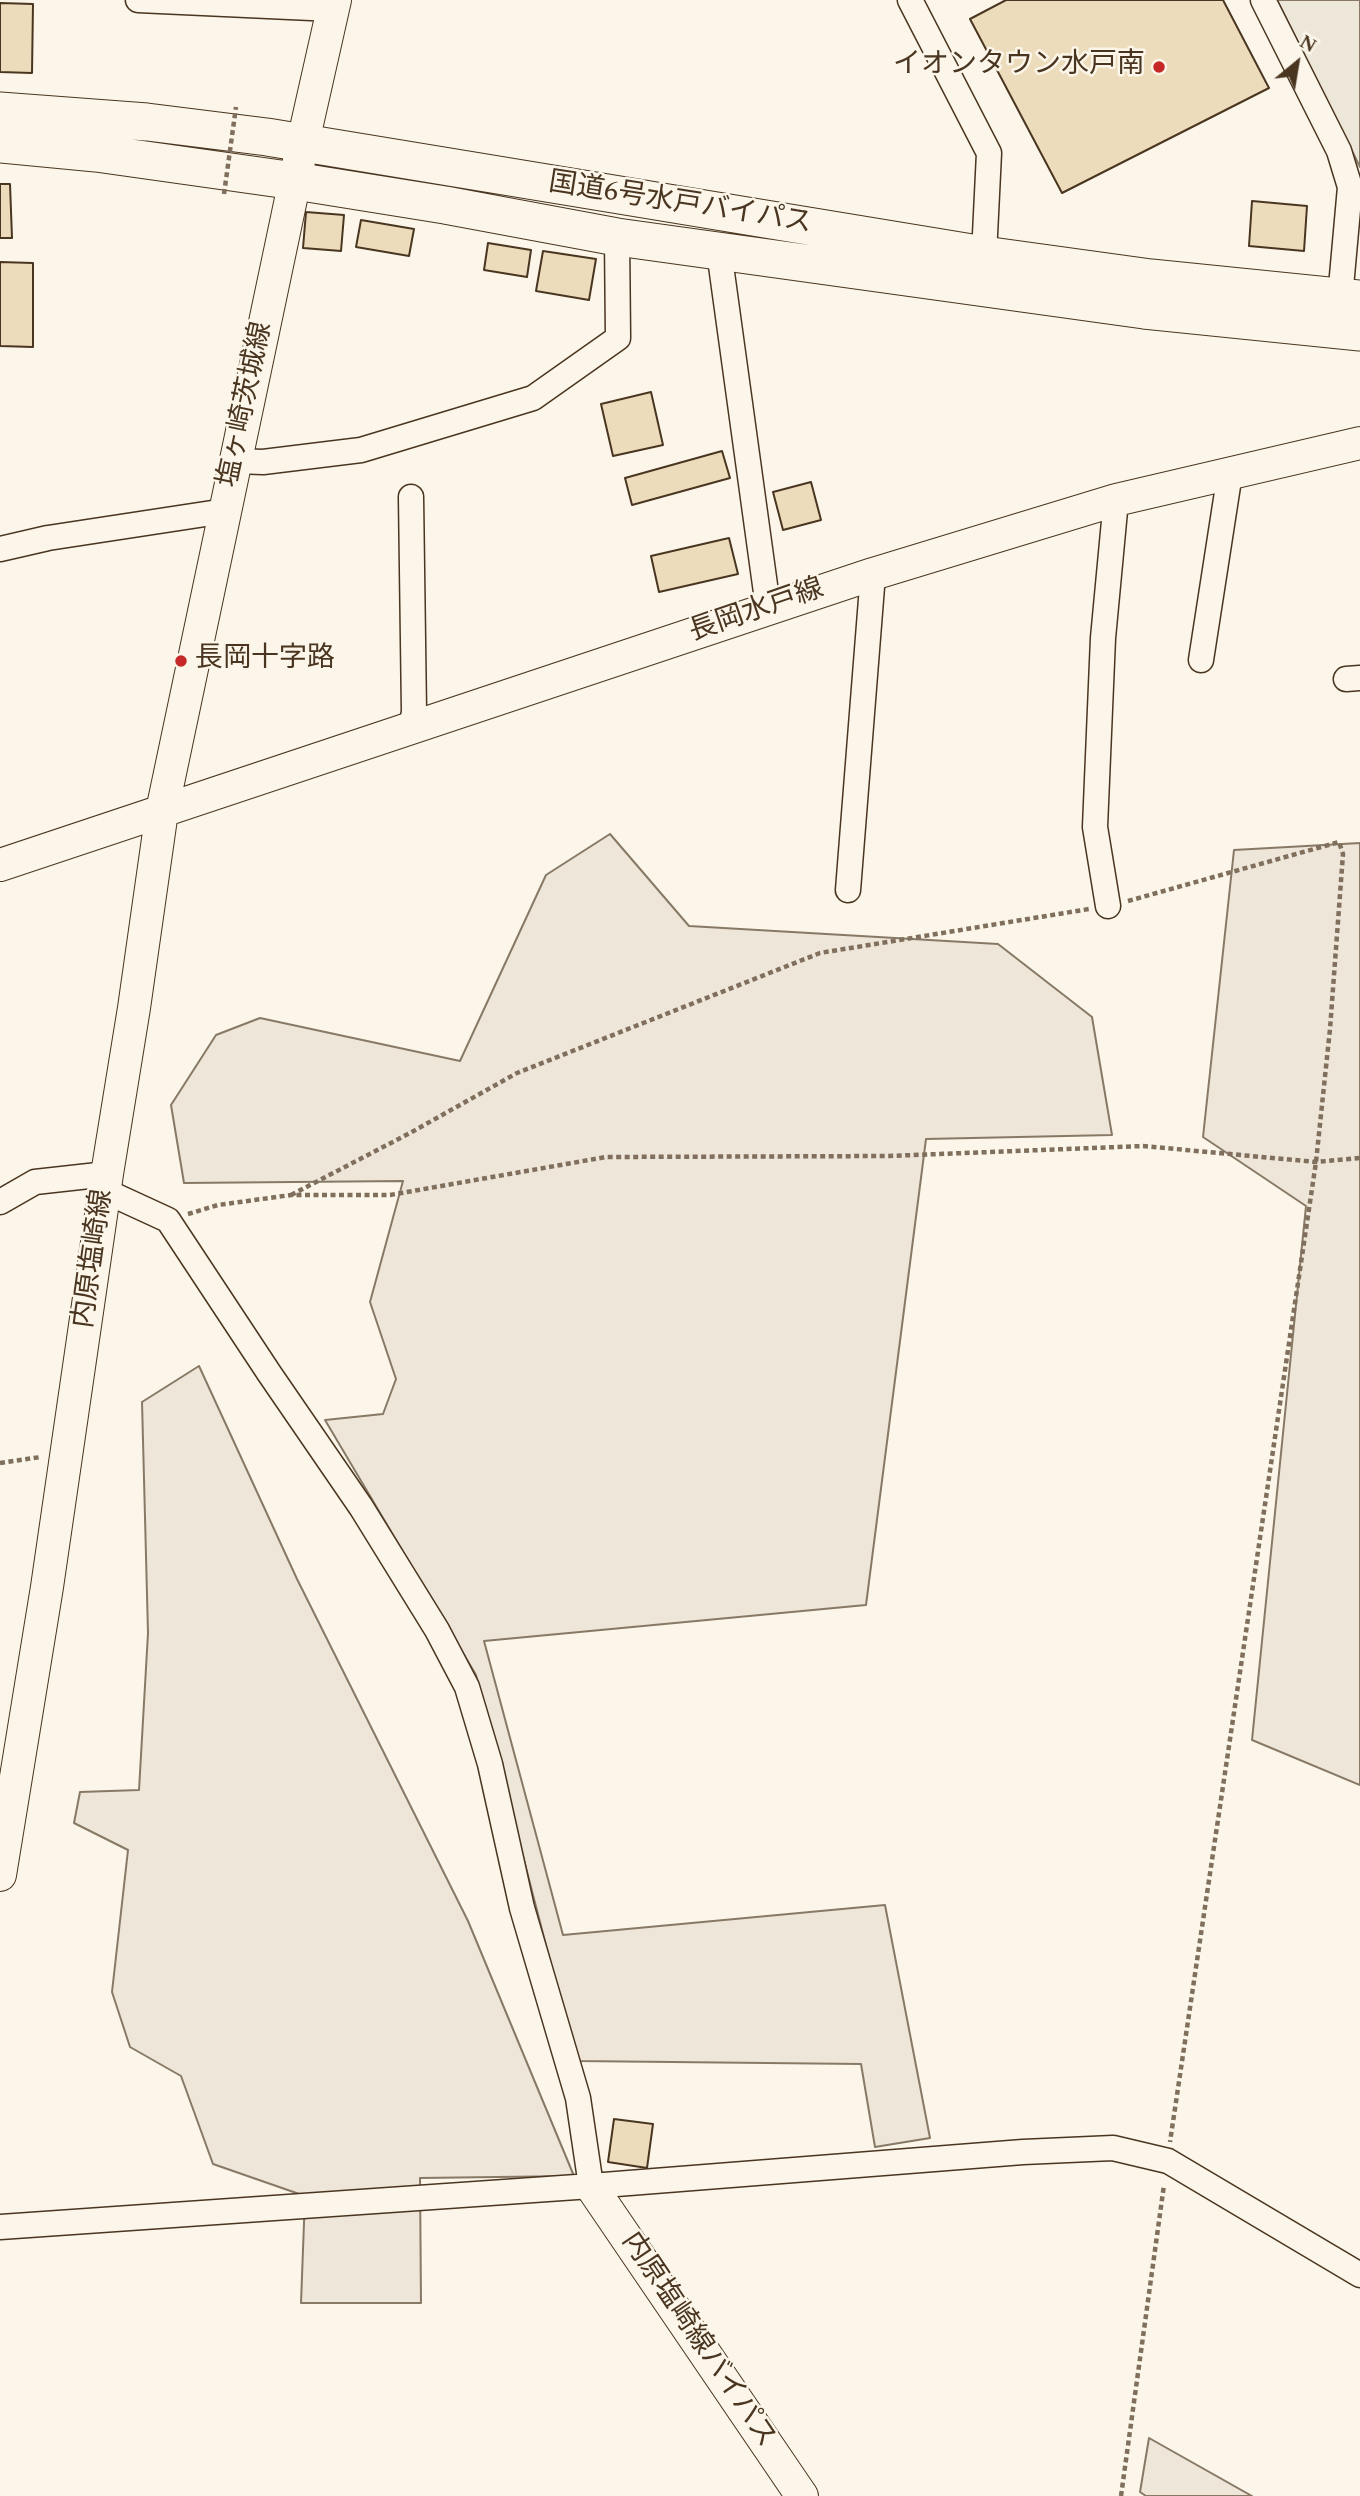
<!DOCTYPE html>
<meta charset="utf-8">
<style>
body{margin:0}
#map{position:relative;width:1360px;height:2496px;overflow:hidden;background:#fbf6e9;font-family:Spectral,serif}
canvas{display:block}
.north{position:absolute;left:1262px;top:28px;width:70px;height:70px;-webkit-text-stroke:5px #fbf6e9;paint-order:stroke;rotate:30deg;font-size:19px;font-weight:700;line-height:28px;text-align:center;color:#4a3520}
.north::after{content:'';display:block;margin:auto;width:24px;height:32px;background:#4a3520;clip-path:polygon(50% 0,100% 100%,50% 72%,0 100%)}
</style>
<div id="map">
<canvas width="1360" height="2496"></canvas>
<div class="north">N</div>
</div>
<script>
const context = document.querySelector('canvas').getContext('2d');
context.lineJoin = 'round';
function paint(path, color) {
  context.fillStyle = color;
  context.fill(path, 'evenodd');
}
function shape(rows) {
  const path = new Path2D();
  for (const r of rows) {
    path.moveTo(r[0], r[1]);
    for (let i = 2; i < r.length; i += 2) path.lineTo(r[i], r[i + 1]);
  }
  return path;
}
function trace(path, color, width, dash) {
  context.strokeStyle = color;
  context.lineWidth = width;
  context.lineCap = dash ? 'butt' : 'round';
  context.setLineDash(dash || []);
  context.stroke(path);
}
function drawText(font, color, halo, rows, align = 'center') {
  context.font = font + ' Spectral,"Noto Sans JP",serif';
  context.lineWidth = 5;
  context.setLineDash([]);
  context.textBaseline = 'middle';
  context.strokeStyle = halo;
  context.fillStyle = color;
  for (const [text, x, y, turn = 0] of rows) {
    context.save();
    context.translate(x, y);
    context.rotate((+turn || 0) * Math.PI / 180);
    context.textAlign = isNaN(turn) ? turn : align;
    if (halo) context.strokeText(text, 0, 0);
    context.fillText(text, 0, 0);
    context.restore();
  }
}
const green = shape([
 [610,834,689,926,998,944,1092,1017,1112,1135,926,1139,866,1605,484,1641,563,1935,885,1905,930,2138,875,2147,861,2064,576,2061,476,1675,325,1420,383,1414,396,1379,370,1302,403,1181,184,1183,171,1105,216,1035,260,1018,460,1061,546,875,610,834],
 [1360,843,1360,1785,1252,1740,1306,1206,1203,1137,1234,850,1360,843],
 [199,1366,297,1579,468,1921,574,2176,420,2178,421,2303,301,2303,305,2196,213,2164,181,2076,130,2047,112,1992,128,1850,74,1823,80,1792,139,1790,148,1633,142,1402,199,1366],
 [1149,2438,1252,2496,1146,2496,1140,2492,1149,2438]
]);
const parking = shape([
 [1277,0,1360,0,1360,167,1277,0]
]);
const building = shape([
 [1223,0,1269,88,1062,193,970,19,1006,0,1223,0],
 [0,3,33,4,32,73,0,72,0,3],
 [0,184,10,184,12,238,0,238,0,184],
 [1252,201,1307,206,1304,251,1249,246,1252,201],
 [306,212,344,215,341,251,303,248,306,212],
 [361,220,414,229,409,256,356,247,361,220],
 [488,243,531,250,527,277,484,270,488,243],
 [543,251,596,259,589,300,536,291,543,251],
 [0,262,33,263,33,347,0,346,0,262],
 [651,392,663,445,613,456,601,404,651,392],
 [722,451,730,478,632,505,625,478,722,451],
 [811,482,821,520,783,530,773,492,811,482],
 [729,538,738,574,659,592,651,556,729,538],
 [614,2119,653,2124,647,2168,608,2162,614,2119]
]);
const path = shape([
 [1128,901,1339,842,1343,854,1330,1029,1316,1162,1170,2142],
 [291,1195,410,1133,517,1073,820,953,1089,909],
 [188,1214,218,1205,291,1195,390,1195,606,1157,889,1156,1143,1146,1316,1162,1360,1158],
 [0,1463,41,1457],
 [1121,2496,1164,2185]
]);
const minor = shape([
 [138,0,333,9],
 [910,0,989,153,984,255],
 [1263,0,1339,151,1350,187,1340,298],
 [719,251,768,607],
 [236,461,263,462,361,450,533,398,618,338,617,237],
 [411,497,414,712,411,727],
 [0,549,48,538,225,511],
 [1201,660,1230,473],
 [1346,679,1360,678],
 [848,890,873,574],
 [1108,906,1095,827,1103,638,1116,500],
 [105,1191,168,1220,269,1373,361,1507,437,1630,467,1687,490,1764,522,1908,578,2098,591,2186],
 [0,1202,35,1182,107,1174],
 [0,2227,591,2186,1023,2152,1113,2148,1168,2161,1360,2275]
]);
const major = shape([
 [0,865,873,574,1116,500,1360,443],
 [0,1875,47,1587,107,1174,134,1008,162,811,303,142,335,0],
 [591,2186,802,2496]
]);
const highway = shape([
 [0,111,147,122,267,137,984,255,1151,278,1360,299],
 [0,144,96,153,295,181,445,205,617,237,978,287,1144,310,1360,332]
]);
const pathBridge = shape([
 [224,194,236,107]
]);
const markers = [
 [1159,67,7,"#c62828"],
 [181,661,7,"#c62828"]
];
const poiNames = [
 ["イオンタウン水戸南",1145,67],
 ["長岡十字路",195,661,"left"]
];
const streetNames = [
 ["国道6号水戸バイパス",680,205,9],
 ["塩ヶ崎茨城線",247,405,-78],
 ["長岡水戸線",757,612,-19],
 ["内原塩崎線",95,1259,-82],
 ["内原塩崎線バイパス",697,2341,56]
];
paint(green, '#ede6d9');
trace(green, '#887966', 2);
paint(parking, '#ede7d9');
trace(parking, '#887966', 2);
paint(building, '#ecdcbc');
trace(building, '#4a3520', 2);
trace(minor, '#4a3520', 27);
trace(major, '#4a3520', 34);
trace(highway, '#4a3520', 39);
trace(path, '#7f6f5c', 4.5, [5, 3.5]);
trace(minor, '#fbf6e9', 24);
trace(major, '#fbf6e9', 32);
trace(highway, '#fbf6e9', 37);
trace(pathBridge, '#7f6f5c', 4.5, [5, 3.5]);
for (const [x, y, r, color] of markers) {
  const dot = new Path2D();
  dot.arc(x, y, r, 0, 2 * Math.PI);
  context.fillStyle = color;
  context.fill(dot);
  trace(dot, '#fbf6e9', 2.5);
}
drawText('28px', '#4a3520', '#fbf6e9', poiNames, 'right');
drawText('28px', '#4a3520', '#fbf6e9', streetNames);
</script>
